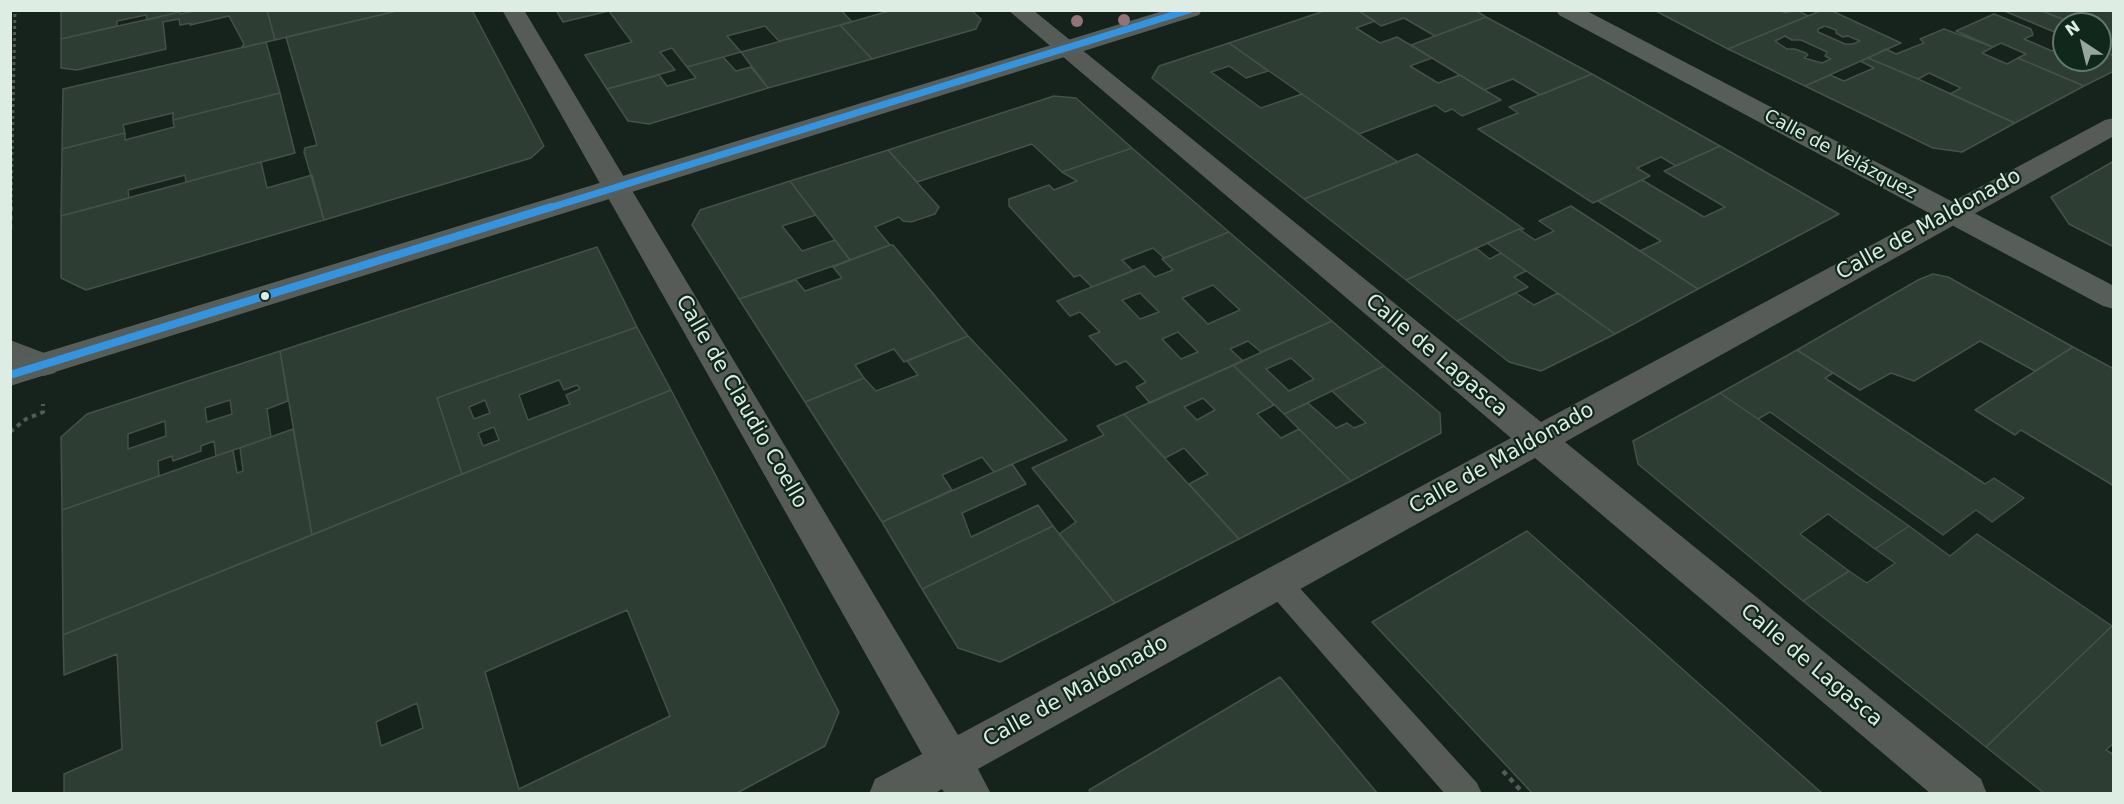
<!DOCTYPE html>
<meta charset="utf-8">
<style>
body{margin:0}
#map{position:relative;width:2124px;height:804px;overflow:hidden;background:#16221c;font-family:"DejaVu Sans",sans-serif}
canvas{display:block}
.frame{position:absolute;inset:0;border:12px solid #deede3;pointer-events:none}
.north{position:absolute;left:2052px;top:12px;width:60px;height:60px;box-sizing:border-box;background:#10281b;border:2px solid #62776b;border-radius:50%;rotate:325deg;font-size:16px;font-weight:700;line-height:24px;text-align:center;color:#deede3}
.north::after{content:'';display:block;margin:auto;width:21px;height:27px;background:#98a69d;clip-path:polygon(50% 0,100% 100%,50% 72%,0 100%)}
</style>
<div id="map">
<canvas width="2124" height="804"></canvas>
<div class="frame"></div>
<div class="north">N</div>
</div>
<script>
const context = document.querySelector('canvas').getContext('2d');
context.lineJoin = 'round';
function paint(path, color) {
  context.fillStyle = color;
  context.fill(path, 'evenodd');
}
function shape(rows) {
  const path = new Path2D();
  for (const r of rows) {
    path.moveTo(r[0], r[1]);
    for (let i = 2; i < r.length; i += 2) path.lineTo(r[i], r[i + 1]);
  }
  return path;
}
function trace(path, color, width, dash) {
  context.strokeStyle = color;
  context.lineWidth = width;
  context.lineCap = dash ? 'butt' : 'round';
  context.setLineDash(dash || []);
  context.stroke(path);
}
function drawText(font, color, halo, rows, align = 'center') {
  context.font = font + ' "DejaVu Sans",sans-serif';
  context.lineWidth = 4.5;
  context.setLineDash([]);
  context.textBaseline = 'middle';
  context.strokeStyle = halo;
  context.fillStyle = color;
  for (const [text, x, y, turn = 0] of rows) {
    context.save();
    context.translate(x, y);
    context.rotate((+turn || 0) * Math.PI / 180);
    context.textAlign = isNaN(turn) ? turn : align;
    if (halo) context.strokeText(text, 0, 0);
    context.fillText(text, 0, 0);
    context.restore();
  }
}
const building = shape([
 [61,10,187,10,147,20,146,15,117,21,117,26,61,39,61,10],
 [199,10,267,10,275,40,241,48,244,44,229,16,190,25,191,23,180,25,179,19,163,22,166,49,77,70,61,68,61,39,180,12,180,14,199,10],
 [267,10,401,10,275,40,267,10],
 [401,10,472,10,544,146,531,158,324,220,304,152,305,148,317,145,286,37,401,10],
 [556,10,841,10,852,22,779,41,765,26,727,36,741,52,687,67,672,48,660,52,675,70,607,89,585,55,632,42,609,11,563,22,556,10],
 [893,10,971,10,981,19,976,29,872,59,840,25,893,10],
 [1327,10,1357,10,1375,21,1356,28,1380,43,1397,37,1432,58,1410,66,1438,83,1460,75,1501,100,1462,116,1452,109,1445,112,1435,105,1359,134,1229,43,1327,10],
 [1357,10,1475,10,1486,17,1435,36,1404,18,1381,26,1357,10],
 [1654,10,1780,10,1785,13,1797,10,1808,16,1728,49,1654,10],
 [1830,10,1901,43,1805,86,1728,49,1820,11,1830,10],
 [1825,26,1836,30,1836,33,1843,37,1848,36,1860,41,1853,44,1845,44,1818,32,1818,29,1825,26],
 [1785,36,1792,40,1801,40,1827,52,1825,56,1831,59,1822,63,1804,58,1808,55,1806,53,1795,49,1787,49,1775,41,1785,36],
 [2002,10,2040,10,2070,22,2062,27,2064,36,2002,10],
 [2040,10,2114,10,2114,41,2104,37,2111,34,2100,29,2100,24,2081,22,2074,24,2040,10],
 [1994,14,2031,29,2033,35,2024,39,2052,51,2064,45,2064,60,2100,60,2100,50,2114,56,2114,71,2084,86,2018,58,2026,54,2001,43,1993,47,1956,31,1994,14],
 [1486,17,1540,46,1592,74,1540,95,1513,79,1484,90,1411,45,1486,17],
 [840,25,872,59,768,88,741,52,840,25],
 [1944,29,1993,47,1982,53,2007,64,2018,58,2084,86,2015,123,1950,94,1961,88,1929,73,1918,79,1868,58,1886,49,1896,54,1924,43,1920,39,1944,29],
 [2104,37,2114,41,2114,56,2100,50,2100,39,2104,37],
 [266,42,280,93,173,120,173,113,123,125,125,133,62,149,63,89,266,42],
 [1229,43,1268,71,1246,78,1229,66,1211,72,1261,108,1302,94,1398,162,1304,199,1152,78,1159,66,1229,43],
 [723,57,736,71,751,67,768,88,649,124,628,121,607,89,659,75,667,86,696,78,687,67,723,57],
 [1868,58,1918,79,2015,123,1962,152,1933,148,1805,86,1830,75,1844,81,1874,68,1860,61,1868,58],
 [1592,74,1720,146,1676,166,1661,157,1637,168,1650,176,1593,203,1478,129,1518,113,1509,107,1592,74],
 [280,93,295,153,186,182,185,175,128,190,129,198,61,216,62,149,125,133,125,140,174,127,173,120,280,93],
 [1054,96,1076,98,1132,148,1062,172,1032,144,917,182,888,150,1054,96],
 [1720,146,1839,214,1698,289,1640,251,1661,241,1598,201,1642,180,1704,217,1725,207,1664,171,1720,146],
 [1132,148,1229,232,1164,258,1153,248,1122,260,1133,271,1092,287,1080,275,1074,277,1009,206,1009,199,1049,185,1054,190,1077,181,1062,172,1132,148],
 [888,150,939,207,935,214,911,222,903,221,899,217,875,227,890,245,850,260,790,181,888,150],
 [1417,154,1524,229,1519,229,1406,280,1304,199,1417,154],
 [2114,161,2114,247,2069,224,2051,197,2114,161],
 [261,162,267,188,312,175,324,220,86,290,61,278,61,216,261,162],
 [790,181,816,215,782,226,802,251,835,240,850,260,739,299,692,225,700,210,790,181],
 [1571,206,1640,251,1698,289,1615,334,1487,243,1519,229,1535,240,1554,231,1539,221,1571,206],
 [1229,232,1332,321,1261,352,1248,341,1230,349,1243,361,1150,403,1136,387,1146,382,1126,361,1116,365,1089,336,1100,332,1080,312,1070,316,1057,301,1144,266,1155,277,1173,270,1162,259,1229,232],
 [1213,285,1240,310,1208,324,1182,298,1213,285],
 [1140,293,1159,312,1140,319,1122,300,1140,293],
 [1178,332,1198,352,1181,359,1162,339,1178,332],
 [890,245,893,245,968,336,904,362,894,349,855,365,864,378,805,402,739,299,796,280,805,291,842,278,833,267,890,245],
 [597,247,637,327,437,398,462,474,312,535,280,351,597,247],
 [1476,248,1490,259,1501,253,1526,271,1514,277,1528,287,1457,321,1406,280,1476,248],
 [1933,274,1948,277,2073,347,2035,371,1980,341,1914,381,1891,373,1860,390,1797,350,1918,280,1933,274],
 [1516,293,1534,305,1558,293,1615,334,1541,371,1509,362,1457,321,1516,293],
 [1332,321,1384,366,1284,414,1233,365,1332,321],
 [1291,358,1314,379,1289,391,1266,369,1291,358],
 [637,327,671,390,462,474,437,398,637,327],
 [559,380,564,390,577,385,580,389,566,395,570,404,528,420,519,395,559,380],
 [485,400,490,413,474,419,469,407,485,400],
 [494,427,499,440,483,446,478,433,494,427],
 [968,336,1067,440,994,472,982,457,942,475,952,490,882,522,805,402,864,378,876,391,918,375,907,361,968,336],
 [2073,347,2114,369,2114,486,2021,430,2015,435,1975,410,2073,347],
 [1797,350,1833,373,1825,378,1985,484,1994,478,2024,498,1992,522,1976,510,1943,535,1770,412,1758,419,1720,393,1797,350],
 [280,351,288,401,267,409,271,437,216,456,214,441,201,446,201,451,173,461,172,456,158,461,159,476,62,510,61,437,87,414,280,351],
 [230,400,232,414,207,422,205,408,230,400],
 [165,421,166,436,128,449,128,434,165,421],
 [1233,365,1274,405,1257,414,1281,438,1299,429,1351,481,1239,539,1189,484,1208,474,1184,448,1165,458,1124,414,1233,365],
 [1203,398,1215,410,1197,420,1184,407,1203,398],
 [1384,366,1440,413,1441,433,1351,481,1284,414,1308,403,1336,428,1347,423,1354,428,1366,423,1332,391,1384,366],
 [671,390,839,712,825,746,735,794,64,794,64,774,122,749,117,654,64,675,63,635,671,390],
 [627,610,670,716,519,789,485,672,627,610],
 [417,703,423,728,381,746,376,722,417,703],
 [1720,393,1758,419,1909,526,1875,549,1828,514,1800,534,1849,571,1803,601,1638,464,1633,441,1720,393],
 [1124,414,1239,539,1115,603,1059,534,1076,522,1032,468,1104,435,1097,426,1124,414],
 [293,429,312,535,63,635,62,510,233,450,237,473,243,471,240,448,293,429],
 [1012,464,1026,484,962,513,971,537,1038,505,1053,526,922,589,882,522,1012,464],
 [1053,526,1115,603,1000,662,958,648,922,589,1053,526],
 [1909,526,1950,556,1977,534,2112,626,1986,747,1803,601,1849,571,1867,583,1895,563,1875,549,1909,526],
 [1527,531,1823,794,1533,794,1372,622,1527,531],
 [2112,626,2114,627,2114,743,2106,750,2114,755,2114,794,2045,794,1986,747,2112,626],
 [1280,677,1378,794,1091,794,1089,790,1280,677]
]);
const pathFar2 = shape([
 [11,209,15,10]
]);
const pathFar1 = shape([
 [10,238,11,207],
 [10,432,26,419,43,412,43,404]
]);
const path = shape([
 [1503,771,1524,794]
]);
const lane = shape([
 [1277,571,1287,574,1477,783,1482,794,1445,794,1267,590,1263,582,1267,574,1277,571]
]);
const street = shape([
 [502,10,524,10,958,735,1511,438,1008,10,1033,10,1541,422,2105,120,2114,118,2114,136,1565,442,1981,779,1987,794,1931,794,1535,458,978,769,991,794,945,794,942,789,934,794,869,794,875,779,922,754,502,10],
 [10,340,55,357,60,365,55,373,44,376,10,364,10,340]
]);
const secondary = shape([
 [1166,10,1202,10,1199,15,10,386,10,363,1166,10],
 [1556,10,1585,10,2114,286,2114,309,2103,306,1559,15,1556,10]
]);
const bus1Far1 = shape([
 [546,209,1189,10]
]);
const bus1 = shape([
 [10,375,551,207]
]);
const trees = [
 [1124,20],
 [1077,21]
];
const markers = [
 [265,296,5,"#deede3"]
];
const farStreetnames = [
 ["Calle de Velázquez",1840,155,28]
];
const streetNames = [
 ["Calle de Maldonado",1929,225,-29],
 ["Calle de Lagasca",1436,356,40],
 ["Calle de Claudio Coello",741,402,60],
 ["Calle de Maldonado",1502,459,-29],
 ["Calle de Lagasca",1811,666,40],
 ["Calle de Maldonado",1076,692,-29]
];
paint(building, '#2d3d34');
trace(building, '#46504b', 1.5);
trace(pathFar2, '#535a57', 3, [3, 3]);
trace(pathFar1, '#535a57', 4, [4.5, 4.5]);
trace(path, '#535a57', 4.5, [5, 5]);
paint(lane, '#575b58');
paint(street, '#575b58');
paint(secondary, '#575e59');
trace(bus1Far1, '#3394e2', 7);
trace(bus1, '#3394e2', 8);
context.fillStyle = '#947275';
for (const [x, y] of trees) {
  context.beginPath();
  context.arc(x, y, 6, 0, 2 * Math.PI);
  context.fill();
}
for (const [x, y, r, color] of markers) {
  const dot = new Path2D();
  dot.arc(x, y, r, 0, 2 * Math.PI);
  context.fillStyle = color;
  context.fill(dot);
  trace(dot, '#10281b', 2);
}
drawText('18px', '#deede3', '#10281b', farStreetnames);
drawText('21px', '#deede3', '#10281b', streetNames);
</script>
